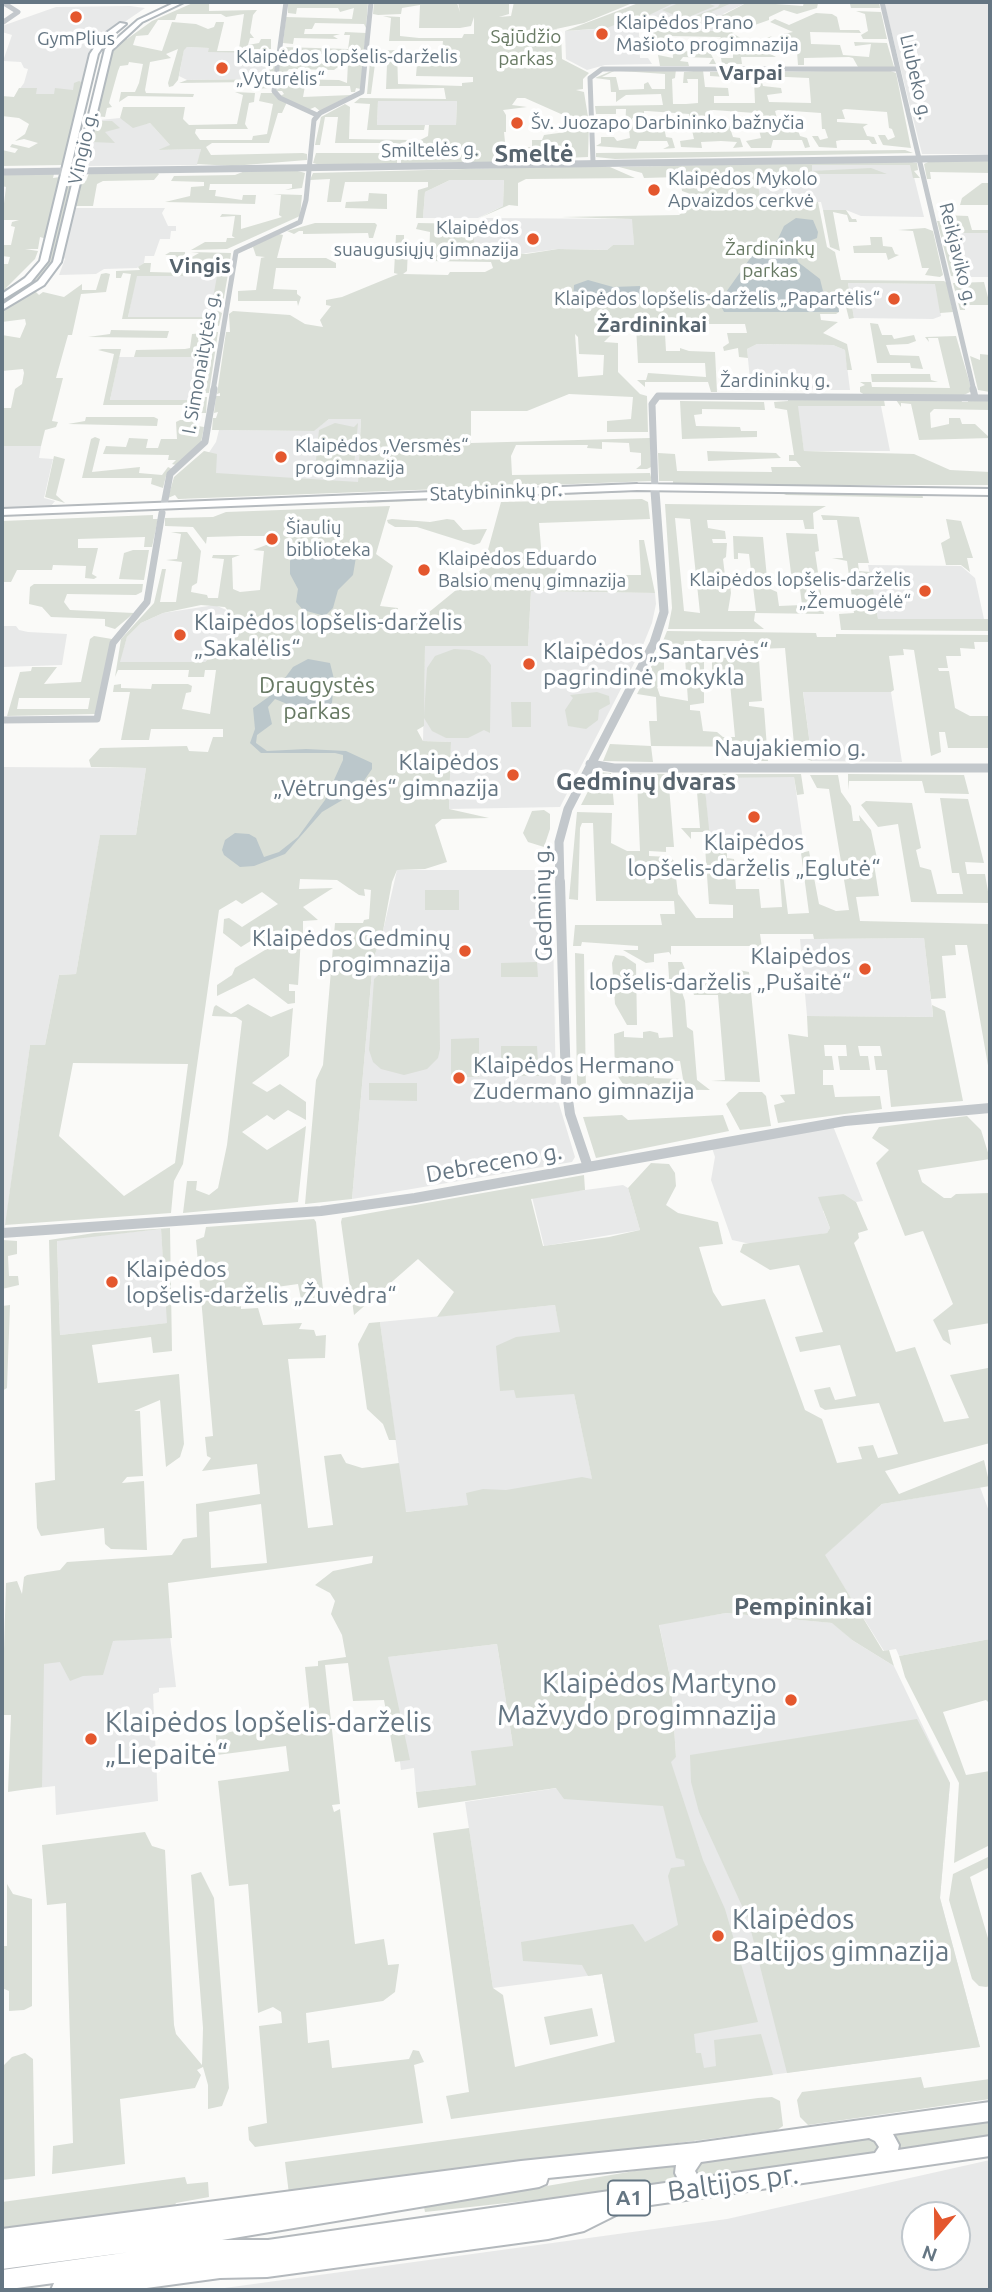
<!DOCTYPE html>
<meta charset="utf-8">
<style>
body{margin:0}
#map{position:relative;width:992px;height:2292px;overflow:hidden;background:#fafaf8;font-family:Ubuntu,sans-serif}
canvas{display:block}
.frame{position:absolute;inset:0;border:4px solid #657683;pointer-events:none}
.north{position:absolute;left:901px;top:2201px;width:70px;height:70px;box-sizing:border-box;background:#fff;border:2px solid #c1c8cd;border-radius:50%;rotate:200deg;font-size:19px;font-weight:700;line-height:28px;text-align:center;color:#657683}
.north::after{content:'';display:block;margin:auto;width:24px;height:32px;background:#e4572e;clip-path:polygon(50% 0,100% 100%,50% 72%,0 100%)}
</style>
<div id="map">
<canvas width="992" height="2292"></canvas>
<div class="frame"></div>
<div class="north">N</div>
</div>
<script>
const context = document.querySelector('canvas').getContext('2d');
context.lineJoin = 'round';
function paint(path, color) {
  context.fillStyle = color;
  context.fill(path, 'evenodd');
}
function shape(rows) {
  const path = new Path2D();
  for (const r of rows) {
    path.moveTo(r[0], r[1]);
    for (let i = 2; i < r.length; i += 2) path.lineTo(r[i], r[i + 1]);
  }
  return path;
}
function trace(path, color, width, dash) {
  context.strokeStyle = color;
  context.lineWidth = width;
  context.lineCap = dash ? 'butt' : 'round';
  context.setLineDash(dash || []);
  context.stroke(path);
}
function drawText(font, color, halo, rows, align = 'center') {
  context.font = font + ' Ubuntu,sans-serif';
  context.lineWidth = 7;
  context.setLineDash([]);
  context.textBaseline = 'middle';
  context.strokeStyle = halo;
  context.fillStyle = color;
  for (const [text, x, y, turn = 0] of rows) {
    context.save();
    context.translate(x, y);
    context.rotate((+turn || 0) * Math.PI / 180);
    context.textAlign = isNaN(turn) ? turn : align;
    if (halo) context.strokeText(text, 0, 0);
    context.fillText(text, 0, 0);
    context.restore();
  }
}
const built = shape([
 [671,2,748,2,723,14,736,20,712,31,639,30,639,37,642,39,639,40,640,58,648,58,652,64,605,65,587,70,566,59,565,31,597,29],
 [884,2,990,2,990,154,922,154],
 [130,6,145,8,110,32,90,52,79,97,14,97,24,83,28,69,24,68,21,62,3,61,12,35,2,32,2,26,56,7],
 [187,47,210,48,209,52,268,52,262,79,187,80,179,76,184,49],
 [378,100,457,101,456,125,377,125],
 [120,118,140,125,150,123,171,146,158,150,201,149,199,162,197,165,84,166,94,125,100,120],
 [811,165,911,165,924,217,861,216,846,210,823,210,821,202,759,202,758,181,813,182],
 [450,180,504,180,503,206,478,218,423,218,425,192],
 [73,208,165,208,162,213,168,226,176,226,176,231,171,231,170,239,160,239,154,256,145,256,144,263,137,268,104,269,96,274,59,275,65,259,62,256],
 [486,218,633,219,634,245,613,245,607,250,558,249,473,260,433,228,472,232,473,223,479,224],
 [949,233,990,233,990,277,960,277],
 [136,276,218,276,210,317,128,317],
 [848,283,936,284,941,316,933,319,854,318],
 [757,344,833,345,845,350,850,390,751,390,747,349],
 [119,357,203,357,195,400,110,400],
 [797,406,881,406,890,451,804,451],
 [329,419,361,419,358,482,178,499,216,442,219,430,313,431],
 [2,446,41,446,39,458,53,459,44,498,55,501,51,506,2,509],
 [868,565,961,566,975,578,984,619,878,619],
 [531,591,655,593,656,604,652,623,641,650,560,807,449,809,451,742,423,741,425,646,528,646],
 [215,605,231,612,235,627,224,647,205,662,119,662,127,637,141,623,163,613],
 [2,626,16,626,19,630,28,632,67,634,62,665,2,667],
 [803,691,891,692,902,762,812,761],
 [2,767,146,768,136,835,100,836,76,974,59,975,45,1045,30,1045,5,1228,2,1228],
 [704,777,794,777,803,840,788,850,710,849],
 [397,870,545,870,552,874,556,1094,575,1157,572,1162,352,1199,373,960,383,931],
 [924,938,933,1017,807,1016,800,939],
 [833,1126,863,1201,856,1202,844,1194,823,1211,830,1228,827,1233,755,1245,732,1240,711,1180,715,1157,712,1148],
 [623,1185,628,1188,640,1230,544,1246,532,1197],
 [161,1229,168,1323,60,1335,57,1240],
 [555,1305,595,1492,405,1512,380,1322],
 [980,1487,990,1514,990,1639,899,1656,896,1649,884,1651,824,1555,882,1504],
 [726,1613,833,1623,852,1640,894,1666,950,1783,940,1898,980,2047,629,2094,615,2043,602,1974,493,1988,465,1802,597,1782,676,1757,671,1682,659,1624],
 [170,1636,176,1687,159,1688,159,1692,153,1694,158,1801,56,1815,55,1786,29,1789,37,1661,112,1641],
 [497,1644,513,1746,476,1785,416,1792,414,1768,401,1770,387,1657],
 [990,2160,990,2290,210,2290,727,2219],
 [915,2215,957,2215,957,2257,915,2257]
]);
const green = shape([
 [195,2,214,2,209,2,209,11,257,10,253,15,250,33,254,38,250,38,248,45,259,43,261,39,271,39,271,49,239,49,244,14,226,17,221,14,177,14,175,20,158,20,148,35,136,36,133,45,162,51,172,22,196,24,208,29,214,27,216,22,224,22,217,51,272,51,277,53,274,77,270,78,269,81,273,81,272,88,251,89,259,84,251,82,179,83,187,80,262,79,268,53,208,52,209,48,187,47,184,50,178,80,173,86,169,87,168,83,178,49,166,54,171,58,150,62,145,90,146,93,194,94,193,97,128,96,119,102,121,92,135,92,139,83,143,64,129,62,128,65,120,66,118,71,109,103,112,107,107,108,105,117,95,116,110,52,123,37,127,39,152,21],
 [288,2,368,3,366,28,364,24,315,23,312,29,305,29,304,34,340,34,333,36,338,39,294,38,293,44,283,43,286,17,352,19,354,8,340,12,338,8,297,8,296,14,288,13],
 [374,2,457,3,460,12,458,2,509,2,509,14,499,17,511,16,514,2,635,2,584,23,556,29,561,32,562,59,589,73,583,79,583,89,576,90,584,92,588,117,570,118,525,98,517,98,512,105,527,107,503,110,506,115,506,132,504,132,505,142,500,143,501,147,514,148,516,162,401,163,401,150,428,136,429,125,456,125,457,101,378,101,377,125,425,125,424,130,367,130,370,104,354,103,360,98,446,99,444,88,386,89,387,64,375,64,371,94,367,94,371,51,397,50,398,84,462,86,462,83,473,82,473,77,416,76,418,52,409,52,442,51,443,41,389,41,391,18,383,16,400,17,400,36,419,38,462,38,464,34,474,34,474,17,471,26,460,28,419,28,420,5,402,8,401,14,378,15,373,14],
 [641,2,676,2,645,17,667,27,718,7,721,2,734,2,711,12,720,17,706,23,695,19,702,23,692,28,684,24,670,29,657,28,631,18,607,28,565,31],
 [681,2,704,2,715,6,684,19,662,10],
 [748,2,803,6,804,2,879,2,880,8,851,8,850,4,823,2,818,3,817,8,797,14,784,10,769,17,769,20,732,33,751,44,772,36,764,42,765,51,776,57,741,57,742,64,722,64,721,58,733,58,733,51,736,48,734,44,716,44,721,37,669,36,665,45,656,45,656,39,651,39,650,30,713,31,716,29,706,24],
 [856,11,881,12,887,39,863,39,861,35,868,31,865,14],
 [816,13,832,14,837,17,840,30,859,30,861,33,810,32,811,44,840,45,843,55,869,57,871,44,855,46,854,42,887,43,894,67,858,67,853,58,849,57,804,58,804,65,798,65,796,39,779,38,779,35,793,32,770,22,775,19,789,25],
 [345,32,366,33,363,59,355,59,353,54,310,54,304,63,337,64,338,67,334,70,289,69,286,73,290,75,278,74,283,47,348,49,350,35,344,35],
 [677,40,679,51,710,52,716,64,709,64,713,58,683,57,680,61,688,62,689,66,660,66,658,55,673,58,672,41],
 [348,62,363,63,361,89,356,88,355,92,351,92,350,86,305,86,303,97,351,95,320,111,315,107,308,110,280,96,284,94,282,91,277,91,278,79,339,80,347,83],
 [676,69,675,78,672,79,673,104,686,104,698,103,698,79,687,79,688,83,683,83,684,72,703,70,705,87,728,88,729,96,714,96,714,103,755,103,754,79,710,76,710,72,759,72,763,86,781,88,782,93,767,95,769,102,811,103,809,78,764,76,764,72,888,70,896,73,911,148,883,145,878,135,885,135,888,140,895,137,892,129,889,128,887,112,845,109,842,110,845,119,837,119,837,122,868,124,863,127,867,136,874,137,877,144,872,144,869,140,841,140,836,141,837,148,819,147,812,136,818,136,820,140,828,138,825,129,822,129,821,113,778,110,775,111,779,125,796,125,800,136,807,138,810,147,805,148,802,140,773,140,771,148,751,148,746,141,761,138,759,130,755,129,755,113,713,110,709,111,711,125,736,126,730,128,733,137,740,138,743,147,733,148,737,142,721,141,701,142,702,148,681,147,680,141,694,139,692,130,689,130,689,114,647,111,644,111,644,118,632,118,633,127,664,127,666,137,672,138,675,148,663,149,669,146,667,141,639,141,636,149,596,146,601,143,601,137,614,137,617,141,630,138,629,130,625,130,626,109,616,109,616,114,596,114,595,106,663,105,661,94,626,95,616,102,616,92,611,92,610,80,595,78,609,72,616,70,602,77,616,77,619,90,644,89,644,84,648,82,652,89,665,89,665,74,621,71],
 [79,81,83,83,62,165,2,166,2,150,15,153,18,149,10,147,12,144,29,148,38,143,24,139,15,141,25,134,29,124,19,118,2,116,2,96,14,97,19,88,37,88,36,94,54,94,55,88,73,90,74,83],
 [235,92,255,93,254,102,249,103,245,124,248,129,196,129,195,133,200,140,252,140,253,136,267,134,273,104,259,101,261,93,273,93,287,102,282,113,278,113,269,143,212,143,206,147,211,155,303,153,307,154,307,160,232,166,197,164,201,149,158,150,170,145,150,123,133,128,120,118,123,107,185,107,183,119,189,125,237,124,243,95],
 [345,104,350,107,349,139,413,140,401,143,399,148,396,143,335,143,338,117,325,117,320,145,315,145,321,117],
 [99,121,112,121,120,128,105,132,115,143,92,142,94,125],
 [572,122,589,123,588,157,519,160,519,148,532,147,532,140,542,140,544,135,566,132],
 [905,150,913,153,615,159,596,157,596,153],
 [316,153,391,153,397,155,397,163,320,165,313,163],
 [906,161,917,163,918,170,914,171,920,178,913,178,910,165,812,165,812,171,871,168,887,174,813,174,814,182,758,181,760,202,818,202,827,247,835,252,841,280,944,281,947,283,953,312,940,313,935,284,848,283,854,318,849,319,846,307,838,306,839,312,836,314,820,314,821,320,838,322,823,333,847,344,852,370,847,370,845,350,833,345,757,344,747,349,748,358,739,357,738,348,724,351,723,347,729,343,727,333,747,333,745,324,686,324,687,332,679,329,678,318,664,317,666,351,680,351,680,348,689,351,715,352,717,392,711,392,708,382,645,382,645,387,637,380,646,380,648,373,706,377,705,363,638,363,636,326,626,326,634,319,620,320,620,325,611,326,612,334,604,342,618,343,618,372,640,394,647,396,648,432,607,432,607,421,631,419,633,397,569,394,527,411,471,411,471,443,650,438,651,467,647,469,636,469,641,465,641,453,630,452,629,443,602,442,602,449,587,448,588,445,516,445,511,456,512,475,650,473,652,481,178,499,175,495,168,498,174,477,204,451,217,454,216,473,358,482,361,419,329,419,314,431,212,430,213,418,216,418,218,412,214,413,216,396,220,396,220,393,217,394,226,332,230,332,229,314,233,311,290,315,305,324,323,327,320,320,331,306,326,305,326,300,342,297,398,274,394,273,396,235,404,235,404,248,408,248,407,271,403,274,448,275,450,272,485,272,493,268,491,262,429,261,430,232,416,229,418,223,473,224,475,254,482,254,482,250,526,254,558,249,607,250,613,245,634,245,632,219,561,217,679,215,702,198,682,191,680,177,644,178,642,173,619,167],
 [575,334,578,337,579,354,604,355,603,375,578,377],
 [930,161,990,161,990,173,930,172,931,179,927,179,924,164],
 [581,166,610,167,635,178,526,179,518,183,518,206,509,205,479,218,503,206,504,180,450,180,425,192,423,218,416,218,418,190,428,187,428,182,345,182,341,202,327,202,330,179,310,180,313,173],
 [245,171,298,171,305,173,302,188,285,190,292,188,292,184,210,184,209,190,216,190,215,196,242,200,243,195,256,195,255,204,165,202,190,196,191,187,204,186,204,182,171,181,174,176,235,175],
 [89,173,158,173,159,174,154,180,103,181,97,184,93,206,76,206,80,178,86,181],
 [2,174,54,174,53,178,60,177,47,239,40,237,38,249,25,249,38,251,35,259,6,288,15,287,2,295,2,264,8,264,10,257,2,256,2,245,11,245,15,227,11,226,12,222,19,220,2,220,6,187,2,186],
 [67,176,71,176,69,196,56,258,44,277,2,306,2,300,33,279,46,263],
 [982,183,990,183,990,205,960,205,962,198],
 [369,193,387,194,387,209,345,208,346,202,368,201],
 [273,194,302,195,300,216,227,249,191,250,205,242,226,242,227,238,235,238,232,236,235,216,220,217,222,214,241,215,241,229,282,217,279,215,281,195],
 [823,210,846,210,852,219,856,219,857,222,849,222,847,215,833,212,840,251,830,247],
 [941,215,968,216,972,230,990,230,990,233,949,233,960,277,951,276,937,221,942,221],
 [315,223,375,223,377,225,373,238,369,238,368,233,303,234,303,231,299,231,294,234,287,231],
 [925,228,933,231,943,275,940,277,925,275,929,268,922,268,913,231,898,230],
 [279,234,283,235,277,258,326,258,336,263,336,268,276,268,273,289,297,290,297,294,301,297,298,306,297,301,238,301,238,291,256,290,261,258,265,257,256,256,253,247,242,251],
 [870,237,882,237,883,246,892,247,895,254,899,255,888,260,886,253,854,253,853,246,871,245],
 [170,252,185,252,185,261,199,253,191,252,231,253,229,269,225,269,225,266,216,270,173,269,177,268,178,258,175,255,165,255],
 [144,263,151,263,150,272,228,274,223,303,211,309,217,276,137,276,128,317,210,317,211,311,218,311,222,313,219,326,212,324,212,319,122,319,131,274,123,273,121,278,116,278,116,271,140,270,138,267],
 [106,273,110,274,106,292,81,294,72,335,68,335,56,378,63,378,52,421,58,422,56,427,45,430,41,446,2,446,2,408,11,408,15,389,22,384,24,373,23,369,2,371,2,335,20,338,26,324,25,319,2,322,2,311,35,291,39,295,43,292,64,297,82,284,82,290,96,290,101,274],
 [984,282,990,305,965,305,965,310,960,310,953,283],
 [870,323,878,324,882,335,892,335,894,339,914,335,916,341,908,344,886,345,890,355,919,356,923,369,911,368,910,363,877,363],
 [111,330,169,331,167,338,88,337,110,334],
 [218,332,209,393,196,393,203,357,134,357,136,350,185,349,190,348,192,334],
 [956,336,972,391,964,395,865,395,860,392,860,387,865,385,860,382,871,382,872,387,950,388,938,338,928,338,929,342,925,337],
 [102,349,121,349,110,400,194,400,195,397,207,397,206,413,197,413,198,405,103,405,114,354,98,350],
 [980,354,990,355,990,392,978,390,970,356,980,360],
 [871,374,930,374,931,380,938,382,872,382],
 [788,399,884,400,885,406,798,406,804,451,914,454,950,470,990,472,990,485,673,485,673,481,659,481,658,453,675,454,677,471,772,472,771,467,801,467,796,461,789,461,789,455,794,455,787,410,775,408,774,402,788,401],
 [961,399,962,402,968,402,968,399,990,399,990,410,934,409,930,413,931,428,949,424,949,418,960,418,962,424,975,424,990,438,919,440,911,404,901,403,901,407,896,400],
 [680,401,764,402,765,410,702,409,702,414,694,415,696,426,740,427,741,431,757,431,757,437,682,439],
 [86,417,154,417,158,419,157,426,68,424,85,421],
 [180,420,197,420,198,426,204,427,201,443,176,465,172,464,176,460,168,460,169,455,103,454,106,446,126,447,129,438,148,439,146,448,158,448,161,439,177,439,176,422],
 [335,423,354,427,358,423,353,477,350,473,338,478,325,477,315,470,319,430],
 [95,437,100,439,92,472,140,467,139,473,162,475,168,467,172,469,166,476,163,488,151,484,152,478,82,478,91,439],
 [707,451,776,453,781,458,708,461],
 [54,456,65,459,56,495,65,503,45,497],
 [629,489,629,492,367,503,367,499],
 [782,493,922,493,923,498,786,495],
 [642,499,648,502,650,519,539,523,542,559,556,560,557,575,641,575,639,540,644,540,655,593,531,591,528,646,425,646,424,716,427,668,435,656,454,649,470,650,484,656,491,665,490,733,484,730,468,738,446,738,432,731,424,718,424,726,417,730,423,741,451,742,449,809,489,818,442,819,435,825,447,862,425,869,397,870,392,882,383,931,373,960,352,1199,305,1204,316,1080,323,1065,335,923,363,923,364,920,369,919,371,890,364,889,365,896,359,895,337,880,300,879,299,889,333,888,303,907,318,920,303,921,303,934,291,936,292,939,301,938,298,985,289,984,289,991,295,991,295,1003,288,1004,254,978,217,996,217,985,232,975,235,968,270,947,257,937,241,947,223,933,224,919,229,918,242,927,278,904,262,892,242,904,236,900,219,910,183,1164,174,1181,171,1213,5,1225,30,1045,45,1045,59,975,76,974,100,835,136,835,146,768,91,767,89,760,100,748,187,746,189,751,208,752,213,737,223,737,223,729,151,729,149,740,121,740,130,692,113,692,114,685,121,684,121,688,151,689,152,684,188,684,192,686,191,692,186,693,182,709,210,714,216,670,205,670,204,677,188,677,189,670,118,670,115,677,121,639,154,603,162,569,166,569,160,602,176,602,182,562,166,560,177,559,181,534,171,532,187,532,201,551,197,583,192,586,191,592,207,595,208,598,218,598,224,559,212,558,213,555,240,555,232,558,233,589,240,592,260,590,264,551,253,550,274,542,274,536,241,536,207,537,206,544,193,527,165,526,165,518,213,517,226,512,390,506,376,554,393,566,380,606,398,608,394,625,412,626,483,568,501,502],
 [201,605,225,607,235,619,229,640,205,662,120,662,127,637,141,623,163,613],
 [73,1063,188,1064,175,1163,124,1196,59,1136],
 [665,504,826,506,813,513,814,529,805,529,803,520,707,520,708,528,725,531,726,539,712,539,713,543,727,543,726,557,723,559,726,584,730,584,731,593,728,611,756,611,749,554,738,553,738,559,734,559,733,536,763,537,768,588,777,592,779,606,802,605,800,589,793,589,786,533,817,534,819,551,815,552,824,614,755,613,754,621,764,629,668,629,672,608],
 [675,518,690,519,700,613,684,611],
 [153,515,153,519,158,519,152,547,144,547,145,537,78,539,78,548,98,548,92,574,97,577,94,579,85,578,86,566,53,565,52,570,17,570,11,582,2,582,2,521],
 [821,515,859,517,869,563,858,563,859,571,870,572,878,619,990,619,990,631,841,630,839,614,854,613,847,561,832,558,843,558,837,520,823,520],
 [392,519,430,522,447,519,454,520,463,530,487,529,480,543,474,545,417,527,395,527,388,523,387,520],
 [946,519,961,521,973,558,967,558,970,572,961,565,946,565,941,543,950,538],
 [133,550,149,550,144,580,119,579,124,553],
 [34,584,143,584,142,592,136,595,67,594,64,602,70,610,134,613,115,629,105,626,105,619,51,617,42,607,29,604,30,587],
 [667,631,816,633,817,637,836,637,836,634,990,635,990,642,974,642,975,649,960,648,961,656,946,656,948,668,938,668,939,671,949,671,955,708,970,716,990,716,990,748,948,748,945,732,939,732,941,752,931,756,914,650,903,649,904,655,889,656,894,690,891,692,803,692,812,761,795,755,785,648,755,649,754,641,684,641,684,651,659,651],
 [94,636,112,639,95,714,7,716,20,672,31,671,32,667,57,667,44,684,81,682,90,639],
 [19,698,90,698,88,709,17,709],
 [674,656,704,658,704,703,690,705,690,710,700,711,703,731,717,732,723,737,735,737,729,672,712,671,712,657,759,660,762,701,749,702,749,706,764,708,768,761,760,761,758,747,651,746,653,762,603,761,610,744,651,746,649,721,657,721,656,697,637,694,656,657,664,661,664,684,657,687,660,696,688,701,685,658,670,659],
 [597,692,609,696,610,704,599,710,598,720,586,729,568,726,565,710,573,698,570,695],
 [511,702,531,702,531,727,512,727],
 [598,772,611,773,614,805,581,805],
 [623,773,668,774,674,847,666,847,666,852,649,851,649,856,670,857,674,861,678,894,696,918,733,918,733,905,709,904,704,832,691,832,691,839,681,828,700,828,696,780,677,780,679,774,801,774,804,794,797,795,794,777,704,778,711,849,732,849,734,852,727,852,727,858,734,859,736,889,759,889,761,908,782,907,780,878,756,879,755,875,783,874,788,914,809,913,801,853,809,851,819,904,836,911,849,910,829,789,817,788,810,775,838,775,841,792,851,806,853,821,860,821,859,815,871,830,878,863,874,864,879,896,856,897,860,921,990,924,990,1077,967,945,955,945,956,955,942,956,946,998,931,999,924,938,814,939,813,934,760,934,763,955,752,955,751,946,671,946,671,955,669,952,654,954,654,962,646,963,623,950,638,950,638,946,582,942,581,946,573,946,575,925,662,925,660,914,675,914,674,901,596,901,593,823,582,823,580,828,578,900,569,899,577,812,612,813,611,843,627,851,640,851,637,780,619,779],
 [848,774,964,775,969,794,925,793,922,781,849,781,848,790],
 [940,798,968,799,984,863,965,862,967,874,985,874,990,903,911,902,898,824,878,827,861,805,866,801,912,803,921,848,916,850,920,867,931,870,937,894,963,894,959,873,952,873],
 [544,810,550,814,550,829,544,847,528,842,523,833,532,811],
 [425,890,459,890,459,910,425,910],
 [575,953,584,954,586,1092,577,1084],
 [615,955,624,956,636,964,637,1025,627,1025,615,1004,612,963],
 [537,962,538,977,501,977,501,963],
 [668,962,682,962,687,974,717,982,739,970,749,972,760,1082,711,1081,725,1080,718,995,694,995,688,979,680,986,685,1001,687,1027,693,1031,697,1080,710,1090,630,1089,623,1084,615,1072,614,1034,624,1031,624,1037,643,1038,643,1032,650,1031,658,1033,659,1038,673,1037],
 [654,1061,680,1061,683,1079,654,1078],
 [407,963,429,968,439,979,440,1049,438,1058,427,1069,404,1075,381,1069,373,1062,369,1050,374,979,385,969],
 [248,1004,271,1017,293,1008,289,1056,252,1083,267,1092,280,1084,306,1102,306,1120,288,1110,274,1120,267,1115,242,1132,267,1150,306,1126,298,1202,183,1213,187,1181,197,1181,196,1190,209,1195,218,1188,227,1145,242,1021,236,1017,212,1016,214,1007,216,1005,231,1014],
 [932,1005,945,1011,963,1101,891,1107,887,1070,876,1070,874,1056,882,1056,880,1046,858,1046,860,1056,868,1056,870,1070,840,1070,838,1056,847,1056,846,1045,824,1045,825,1056,832,1056,834,1070,823,1070,823,1085,833,1085,835,1097,880,1096,882,1109,778,1123,774,1105,785,1102,780,1095,795,1094,788,1034,808,1037,807,1016,933,1017],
 [479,1038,479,1077,451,1077,451,1039],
 [501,1046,537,1046,539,1076,501,1076],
 [369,1083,417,1083,417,1101,369,1100],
 [739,1092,762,1092,766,1096,771,1126,740,1130,726,1104],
 [622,1115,628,1120,723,1115,729,1131,596,1158,583,1117],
 [967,1116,981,1130,990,1159,918,1170,922,1182,944,1198,951,1198,956,1194,990,1193,990,1323,948,1330,951,1345,943,1340,933,1320,953,1304,923,1231,905,1236,876,1163,889,1150,872,1138,879,1127],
 [651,1163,669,1164,675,1173,676,1186,666,1205,678,1213,718,1222,723,1244,699,1247,713,1292,722,1306,765,1299,805,1410,822,1419,837,1463,862,1459,858,1447,873,1445,878,1458,898,1454,879,1403,825,1410,820,1407,814,1390,830,1387,835,1400,856,1396,840,1345,800,1352,795,1337,823,1332,799,1265,770,1270,740,1252,743,1244,827,1233,830,1228,818,1197,844,1194,856,1202,868,1230,858,1233,859,1238,854,1243,896,1352,915,1347,944,1422,969,1418,950,1375,988,1368,990,1372,990,1443,885,1471,899,1494,984,1460,990,1486,882,1504,825,1555,883,1651,889,1650,894,1666,852,1640,832,1623,726,1613,659,1625,671,1682,676,1757,671,1762,703,1860,725,1909,758,2022,694,2034,696,2053,701,2053,704,2068,716,2066,714,2040,761,2034,773,2075,451,2119,446,2096,469,2092,433,1833,469,1828,493,1988,503,1995,515,2067,615,2042,602,1974,588,1976,582,1965,523,1961,521,1942,633,1924,645,1942,676,1926,678,1925,668,1876,671,1868,685,1866,684,1860,676,1858,663,1806,564,1799,556,1788,418,1808,416,1792,476,1785,471,1751,513,1746,497,1644,388,1657,410,1760,395,1762,384,1700,353,1701,348,1663,325,1665,340,1804,332,1805,334,1812,340,1809,355,1944,384,1939,388,1965,399,1964,395,1992,383,2001,306,2013,308,2043,329,2040,332,2068,409,2059,413,2050,419,2051,424,2062,414,2065,423,2123,255,2147,249,2140,248,2127,267,2123,259,2026,282,2023,281,2012,273,2007,258,2013,248,1884,229,1886,218,1781,289,1771,286,1746,217,1755,216,1735,310,1715,305,1667,318,1666,318,1661,346,1657,342,1635,331,1614,335,1601,330,1593,315,1585,333,1571,372,1563,373,1556,168,1583,172,1638,113,1641,103,1675,83,1676,70,1681,60,1662,44,1664,42,1787,8,1792,11,1715,2,1715,6,1583,17,1581,22,1594,24,1577,27,1575,60,1570,67,1562,172,1555,183,1539,197,1537,196,1504,260,1494,257,1464,202,1471,211,1458,207,1456,205,1437,213,1436,196,1240,204,1237,206,1227,314,1219,316,1222,324,1299,301,1299,298,1284,241,1292,241,1309,258,1308,263,1325,302,1323,299,1329,314,1330,316,1336,326,1335,325,1358,288,1359,308,1528,333,1525,324,1456,341,1454,346,1463,362,1468,399,1463,406,1512,468,1505,466,1493,483,1489,506,1490,582,1477,592,1479,574,1394,516,1398,514,1390,500,1391,496,1346,516,1337,560,1332,555,1305,437,1317,454,1292,418,1259,354,1315,341,1222,342,1218,584,1175,585,1190,531,1199,543,1246,609,1237,640,1230,628,1188],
 [261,1504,267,1563,211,1568,209,1512],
 [170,1228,172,1351,153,1353,151,1337,92,1345,98,1383,179,1374,184,1444,180,1457,166,1467,160,1400,134,1411,140,1411,143,1476,127,1477,122,1483,144,1481,147,1550,111,1549,105,1544,104,1528,41,1536,37,1528,35,1483,55,1480,49,1240,94,1233],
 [161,1229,167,1323,60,1335,57,1241],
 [2,1240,17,1241,17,1254,8,1256,9,1276,18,1276,19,1285,2,1289],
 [10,1305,7,1388,2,1391,2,1306],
 [380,1322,396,1440,389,1440,383,1424,367,1409,358,1344,369,1323],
 [990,1639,990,1704,986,1700,943,1712,966,1775,990,1771,990,1845,954,1863,959,1783,905,1677,899,1656],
 [917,1719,950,1783,940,1898,980,2047,787,2073,748,1919,699,1812,691,1782,690,1755],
 [145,1832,152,1846,165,1850,174,2025,176,2034,202,2065,203,2028,191,1875,201,1872,214,1898,229,2088,222,2106,208,2109,208,2085,203,2067,197,2070,201,2075,195,2088,120,2099,125,2164,52,2174,53,2146,73,2143,66,1903,47,1905,42,1845],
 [990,1856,990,1867,970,1877,990,1945,990,1986,986,1987,979,1986,972,1979,949,1900,953,1874],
 [7,1884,13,1894,32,1899,32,2006,24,2010,9,2011,9,1991,2,1988,2,1946,7,1946],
 [592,2008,598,2036,550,2045,544,2017],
 [25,2053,33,2059,35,2176,2,2180,2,2067,12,2057],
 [921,2077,924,2088,990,2079,990,2099,808,2125,800,2117,797,2100,802,2092],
 [758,2098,772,2097,780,2101,783,2126,777,2130,289,2194,285,2162],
 [990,2119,990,2139,900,2152,891,2133],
 [868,2136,877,2141,879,2147,876,2154,700,2180,693,2171,698,2161],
 [675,2164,679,2184,425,2212,424,2207],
 [185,2177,187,2184,208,2182,209,2197,176,2203,174,2207,26,2230,2,2227,2,2202]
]);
const water = shape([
 [796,218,813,220,818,232,817,238,794,247,798,262,820,279,823,291,837,298,839,312,724,312,719,302,756,250,777,241,784,226],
 [588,280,613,287,640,286,641,296,607,305,576,300,573,298,574,285],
 [310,546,344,545,357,551,353,575,338,590,333,608,325,616,303,610,296,602,298,589,290,574,290,561,295,552],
 [308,659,330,663,334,679,332,703,321,710,302,710,275,699,268,707,272,724,257,735,256,743,267,751,306,749,346,751,372,763,372,769,356,792,322,812,285,854,254,866,240,867,224,855,222,850,225,840,235,833,249,834,256,838,264,857,279,852,298,837,325,800,343,760,343,755,335,753,261,753,250,743,255,729,253,708,274,693,293,667]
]);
const minorFar1 = shape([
 [2,2,18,12,2,23],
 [286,2,274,91,280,98,317,115],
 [882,2,974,391],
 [593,162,590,78,602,69,897,69],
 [213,391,236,252,300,222,306,200,314,120,320,113,362,92,371,2]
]);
const minor = shape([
 [973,389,975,397],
 [655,491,652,404,658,396,990,398],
 [164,505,170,474,205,442,214,389],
 [2,720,97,719,113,643,147,602,162,513]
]);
const tertiaryFar2 = shape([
 [2,172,990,158]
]);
const tertiaryFar1 = shape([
 [590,764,614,768,990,768],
 [560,884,559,842,568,809,654,643,664,612,655,491]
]);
const tertiary = shape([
 [560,882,566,1085,570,1114,588,1167],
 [2,1233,321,1211,415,1198,845,1121,990,1108]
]);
const secondary = shape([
 [176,2,184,2,142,22,112,50,61,262,44,285,2,310,2,305,38,281,53,262,105,49,138,20,176,2],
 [120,23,126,24,108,39,98,54,48,261,31,282,2,300,2,294,25,278,40,261,90,54,102,36,120,23]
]);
const primary = shape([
 [637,484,990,489,990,495,637,490,2,515,2,509,637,484]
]);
const trunk = shape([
 [990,2102,990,2121,893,2134,899,2145,898,2150,990,2136,990,2156,630,2208,584,2231,548,2239,267,2277,220,2278,132,2290,51,2290,54,2283,2,2290,2,2270,130,2252,2,2269,2,2249,229,2219,2,2249,2,2229,521,2161,696,2143,990,2102],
 [869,2138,875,2141,879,2147,875,2153,699,2178,695,2171,701,2162,869,2138],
 [676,2165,675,2173,679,2181,268,2240,222,2240,539,2187,546,2184,548,2178,676,2165]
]);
const markers = [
 [76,17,7,"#e4572e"],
 [602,34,7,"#e4572e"],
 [222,68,7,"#e4572e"],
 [517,123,7,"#e4572e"],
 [654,190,7,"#e4572e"],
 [533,239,7,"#e4572e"],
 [894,299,7,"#e4572e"],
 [281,457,7,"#e4572e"],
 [272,539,7,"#e4572e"],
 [424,570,7,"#e4572e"],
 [925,591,7,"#e4572e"],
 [180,635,7,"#e4572e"],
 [529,664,7,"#e4572e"],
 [513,775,7,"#e4572e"],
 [754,817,7,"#e4572e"],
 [465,951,7,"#e4572e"],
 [865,969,7,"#e4572e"],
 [459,1078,7,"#e4572e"],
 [112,1282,7,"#e4572e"],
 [791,1700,7,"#e4572e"],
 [91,1739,7,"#e4572e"],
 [718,1936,7,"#e4572e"]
];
const farPoinames = [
 ["Klaipėdos Prano",616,23],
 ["Mašioto progimnazija",616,45],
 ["GymPlius",76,39,"center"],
 ["Klaipėdos lopšelis-darželis",236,57],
 ["„Vyturėlis“",236,79],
 ["Šv. Juozapo Darbininko bažnyčia",531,123],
 ["Klaipėdos Mykolo",668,179],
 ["Apvaizdos cerkvė",668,201],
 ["Klaipėdos",519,228,"right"],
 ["suaugusiųjų gimnazija",519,250,"right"],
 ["Klaipėdos lopšelis-darželis „Papartėlis“",880,299,"right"],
 ["Klaipėdos „Versmės“",295,446],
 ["progimnazija",295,468],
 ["Šiaulių",286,528],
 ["biblioteka",286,550],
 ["Klaipėdos Eduardo",438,559],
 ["Balsio menų gimnazija",438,581],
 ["Klaipėdos lopšelis-darželis",911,580,"right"],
 ["„Žemuogėlė“",911,602,"right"]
];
const farParknames = [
 ["Sąjūdžio",526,37],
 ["parkas",526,59],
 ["Žardininkų",770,249],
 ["parkas",770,271]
];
const farStreetnames = [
 ["Liubeko g.",916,77,77],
 ["Vingio g.",83,148,-77],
 ["Smiltelės g.",430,150,-1],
 ["Reikjaviko g.",958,254,76],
 ["I. Simonaitytės g.",201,363,-80],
 ["Žardininkų g.",775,381],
 ["Statybininkų pr.",496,492,-2]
];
const farNeighbourhoodnames = [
 ["Varpai",751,73],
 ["Vingis",200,266],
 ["Žardininkai",652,325]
];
const shields = [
 [629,2198,42]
];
const shieldNames = [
 ["A1",629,2198]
];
const poiNames = [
 ["Klaipėdos lopšelis-darželis",194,622],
 ["„Sakalėlis“",194,648],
 ["Klaipėdos „Santarvės“",543,651],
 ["pagrindinė mokykla",543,677],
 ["Klaipėdos",499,762,"right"],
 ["„Vėtrungės“ gimnazija",499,788,"right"],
 ["Klaipėdos",754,842,"center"],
 ["lopšelis-darželis „Eglutė“",754,868,"center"],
 ["Klaipėdos Gedminų",451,938,"right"],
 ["progimnazija",451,964,"right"],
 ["Klaipėdos",851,956,"right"],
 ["lopšelis-darželis „Pušaitė“",851,982,"right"],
 ["Klaipėdos Hermano",473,1065],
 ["Zudermano gimnazija",473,1091],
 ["Klaipėdos",126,1269],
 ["lopšelis-darželis „Žuvėdra“",126,1295]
];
const parkNames = [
 ["Draugystės",317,685],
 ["parkas",317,711]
];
const streetNames = [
 ["Naujakiemio g.",790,748],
 ["Gedminų g.",543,903,-91],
 ["Debreceno g.",494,1163,-10]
];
const farDistrictnames = [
 ["Smeltė",534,154]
];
const neighbourhoodNames = [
 ["Gedminų dvaras",646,782],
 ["Pempininkai",803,1607]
];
const nearPoinames = [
 ["Klaipėdos Martyno",777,1684,"right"],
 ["Mažvydo progimnazija",777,1716,"right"],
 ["Klaipėdos lopšelis-darželis",105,1723],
 ["„Liepaitė“",105,1755],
 ["Klaipėdos",732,1920],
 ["Baltijos gimnazija",732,1952]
];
const nearStreetnames = [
 ["Baltijos pr.",733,2183,-8]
];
paint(built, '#e8e9e9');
paint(green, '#dadfd7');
paint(water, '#bbc7cb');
trace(secondary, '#b3babf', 4);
trace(primary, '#b5babe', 4);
trace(trunk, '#b4b9bd', 4);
trace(minorFar1, '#c3c8cc', 5);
trace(minor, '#c3c8cc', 7);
trace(tertiaryFar2, '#c3c8cc', 7);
trace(tertiaryFar1, '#c3c8cc', 9);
trace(tertiary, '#c3c8cc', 10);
paint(secondary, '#fff');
paint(primary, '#fff');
paint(trunk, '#fff');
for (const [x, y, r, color] of markers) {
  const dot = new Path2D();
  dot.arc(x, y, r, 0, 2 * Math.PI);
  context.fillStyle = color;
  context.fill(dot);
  trace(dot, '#fff', 2.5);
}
drawText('19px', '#657683', '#fff', farPoinames, 'left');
drawText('19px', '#687a64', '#fff', farParknames);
drawText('19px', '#657683', '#fff', farStreetnames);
drawText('bold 21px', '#57646e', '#fff', farNeighbourhoodnames);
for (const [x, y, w] of shields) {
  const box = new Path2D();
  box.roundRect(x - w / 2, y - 17.5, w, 35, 5);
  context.fillStyle = '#fff';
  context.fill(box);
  trace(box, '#657683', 2);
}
drawText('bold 21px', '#657683', null, shieldNames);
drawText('23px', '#657683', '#fff', poiNames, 'left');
drawText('23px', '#687a64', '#fff', parkNames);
drawText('23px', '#657683', '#fff', streetNames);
drawText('bold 24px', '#57646e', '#fff', farDistrictnames);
drawText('bold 24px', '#57646e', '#fff', neighbourhoodNames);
drawText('28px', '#657683', '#fff', nearPoinames, 'left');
drawText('28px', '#657683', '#fff', nearStreetnames);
</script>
